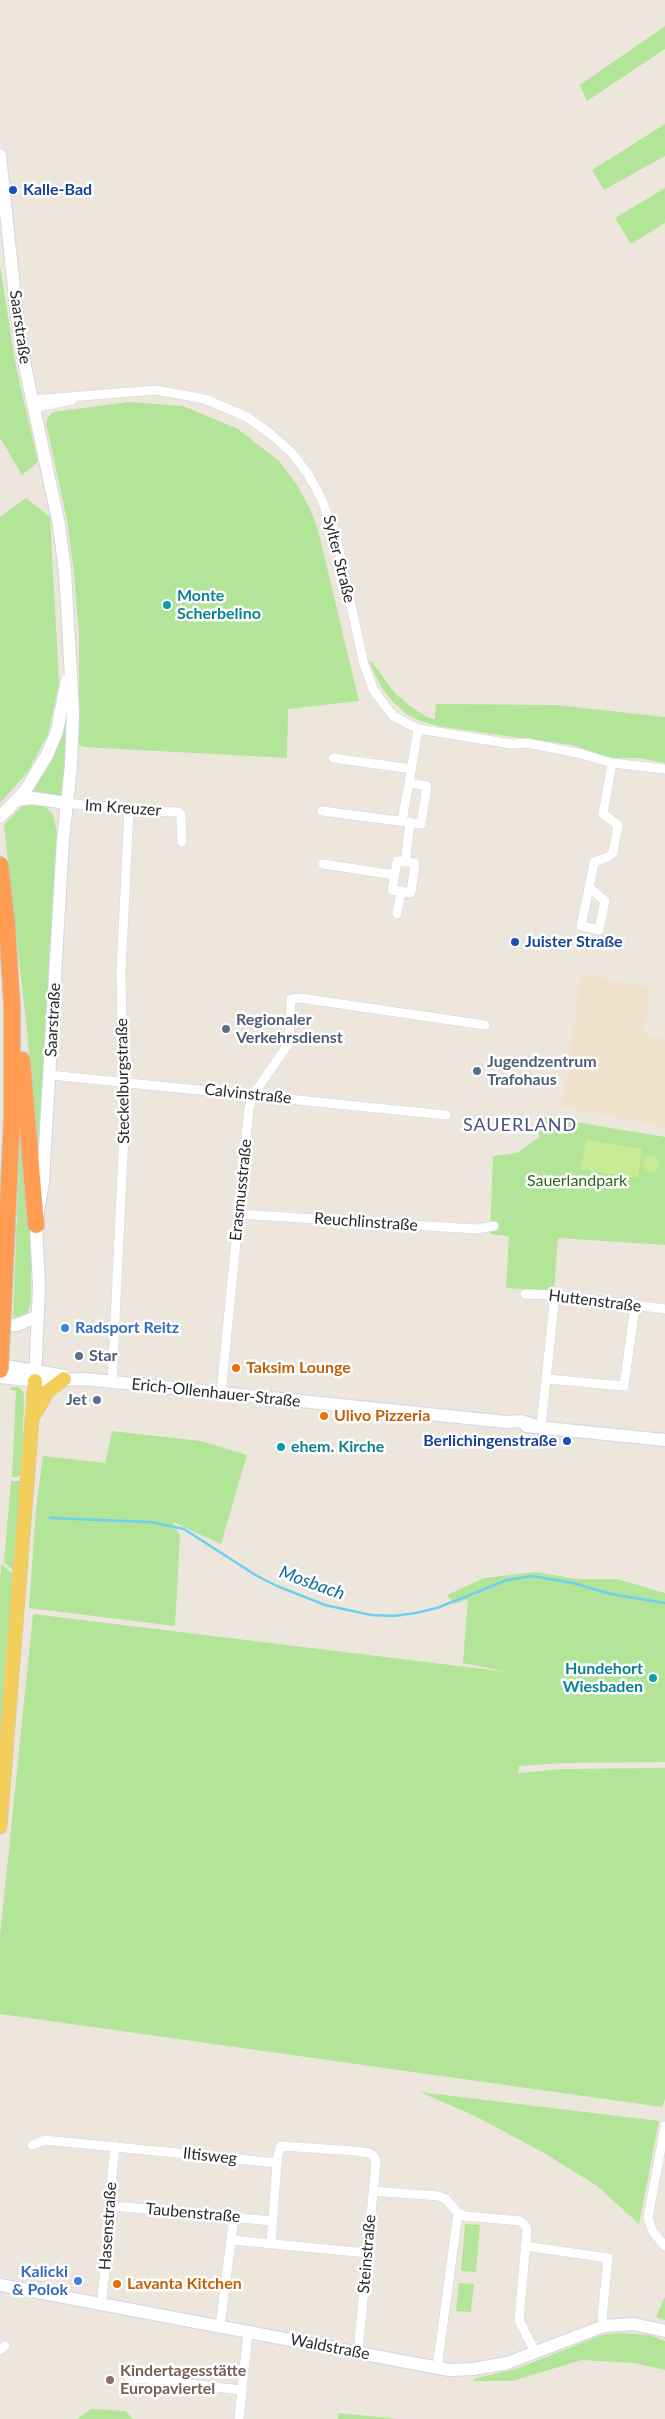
<!DOCTYPE html>
<meta charset="utf-8">
<style>
body{margin:0}
canvas{display:block;background:#ede6dc}
</style>
<canvas width="665" height="2419"></canvas>
<script>
const context = document.querySelector('canvas').getContext('2d');
context.lineJoin = 'round';
function paint(path, color) {
  context.fillStyle = color;
  context.fill(path, 'evenodd');
}
function shape(rows) {
  const path = new Path2D();
  for (const r of rows) {
    if (r.length === 3) {
      path.moveTo(r[0] + r[2], r[1]);
      path.arc(r[0], r[1], r[2], 0, 2 * Math.PI);
      continue;
    }
    path.moveTo(r[0], r[1]);
    for (let i = 2; i < r.length; i += 2) path.lineTo(r[i], r[i + 1]);
  }
  return path;
}
function trace(path, color, width, dash) {
  context.strokeStyle = color;
  context.lineWidth = width;
  context.lineCap = dash ? 'butt' : 'round';
  context.setLineDash(dash || []);
  context.stroke(path);
}
function drawText(font, color, halo, rows, align = 'center') {
  context.font = font + ' Lato,sans-serif';
  context.lineWidth = 5;
  context.setLineDash([]);
  context.textBaseline = 'middle';
  context.strokeStyle = halo;
  context.fillStyle = color;
  for (const [text, x, y, turn = 0] of rows) {
    context.save();
    context.translate(x, y);
    context.rotate((+turn || 0) * Math.PI / 180);
    context.textAlign = isNaN(turn) ? turn : align;
    if (halo) context.strokeText(text, 0, 0);
    context.fillText(text, 0, 0);
    context.restore();
  }
}
const education = shape([
 [581,974,651,988,643,1034,665,1039,665,1127,562,1107]
]);
const green = shape([
 [665,26,665,49,587,101,580,85],
 [665,124,665,156,604,190,592,170],
 [665,188,665,223,631,244,615,218],
 [0,266,16,367,38,462,22,475,0,438],
 [129,402,183,406,238,429,280,462,297,485,309,507,318,530,359,701,288,709,287,758,83,747,79,745,79,633,74,575,67,520,46,423,48,417,53,412],
 [26,498,50,517,59,683,48,734,27,773,0,803,0,517],
 [369,662,372,662,394,692,410,706,427,717,435,719,436,704,556,705,665,717,665,763,639,758,610,758,572,745,442,727,420,721,408,715,394,703,382,688],
 [68,713,63,797,29,792,61,736],
 [34,802,41,803,53,814,57,833,39,1164,27,1031,4,825,22,806],
 [21,1112,31,1225,31,1302,27,1314,13,1318],
 [538,1116,665,1137,665,1245,558,1238,554,1291,506,1288,509,1236,490,1234,493,1156,517,1153,539,1137],
 [11,1387,19,1387,24,1394,22,1473,18,1477,12,1477,16,1391,10,1390],
 [112,1431,201,1441,247,1455,221,1544,173,1522,180,1536,175,1626,29,1608,36,1509,43,1456,105,1463],
 [11,1481,20,1481,13,1570,4,1562],
 [1,1564,13,1574,0,1771,0,1583],
 [536,1572,577,1579,617,1579,665,1593,665,1762,566,1763,519,1766,518,1773,562,1769,665,1768,665,2099,662,2107,0,2014,0,1936,33,1614,508,1672,463,1663,468,1599,454,1604,447,1595,484,1578],
 [420,2092,659,2121,639,2224,597,2186,546,2154,477,2117],
 [465,2224,480,2225,476,2272,461,2271],
 [459,2283,474,2284,471,2312,456,2311],
 [665,2297,665,2320,656,2317],
 [619,2333,649,2335,665,2341,665,2370,634,2363,582,2360,512,2381,472,2381,476,2378,516,2369,602,2335],
 [91,2409,126,2411,133,2419,77,2419],
 [338,2413,399,2419,338,2419]
]);
const pitch = shape([
 [586,1140,642,1149,638,1178,581,1169],
 [651,1164,8]
]);
const stream = shape([
 [50,1518,151,1522,184,1529,257,1576,277,1586,325,1605,371,1615,394,1616,416,1613,437,1608,507,1580,532,1576,573,1583,611,1594,665,1603]
]);
const street = shape([
 [32,400,156,390,205,399,247,417,272,435,292,453,308,474,321,498,336,536,364,665,374,691,393,716,418,729,512,744,527,743,582,754,612,763,665,769],
 [34,408,72,400],
 [333,758,412,769],
 [67,803,129,810,178,812,181,815,182,842],
 [322,811,421,824,427,786,409,783,418,729],
 [402,821,409,783],
 [405,862,415,863,411,893,392,890,397,861,405,862,410,822],
 [323,864,395,875],
 [589,887,605,901,599,930,581,926,588,893,594,862,608,857,613,853,618,825,603,814,612,763],
 [397,914,401,891],
 [50,1075,446,1115],
 [238,1214,476,1229,494,1226],
 [525,1294,555,1295,665,1309],
 [547,1379,624,1386,635,1306],
 [112,1382,126,1093,122,1028,121,972,129,810],
 [221,1393,249,1108,253,1095,289,1043,291,999,300,998,485,1025],
 [541,1426,555,1295],
 [665,2126,648,2218,653,2232,665,2246],
 [32,2145,45,2140,277,2163],
 [373,2191,438,2196,446,2199,458,2213,465,2216,520,2221,525,2225,527,2229,519,2320,535,2352],
 [113,2206,272,2221],
 [232,2240,367,2253],
 [271,2243,277,2163,279,2150,281,2146,354,2151,369,2153,374,2156,376,2161,358,2353],
 [525,2246,608,2258,602,2316,604,2326],
 [101,2305,113,2206,112,2175,115,2146],
 [220,2326,234,2217],
 [0,2350,5,2346],
 [437,2368,458,2213],
 [129,2381,138,2378,241,2390],
 [239,2419,248,2331]
]);
const secondary = shape([
 [0,155,17,317,25,366,59,525,65,572,73,712,71,766,63,840,43,1181,36,1225,39,1285,35,1381],
 [16,800,32,798,67,803],
 [0,817,25,791,47,755,57,731,67,680],
 [0,1326,17,1325,38,1316],
 [0,1365,64,1376],
 [0,1377,35,1381,84,1379,507,1422,521,1421,533,1425],
 [526,1426,665,1440],
 [0,2285,449,2370,473,2369,507,2363,604,2326,633,2324,665,2331]
]);
const primary = shape([
 [34,1415,48,1391,64,1379],
 [0,1827,35,1381]
]);
const highway = shape([
 [0,865,7,925,12,1006,12,1118,3,1310],
 [22,1060,36,1225]
]);
const highwayBridge = shape([
 [0,1370,3,1310]
]);
const markers = [
 [13,190,5,"#1a4fb4"],
 [167,605,5,"#0f9aa8"],
 [515,942,5,"#1a4fb4"],
 [226,1029,5,"#5c6f8a"],
 [477,1071,5,"#5c6f8a"],
 [65,1328,5,"#3f7fe0"],
 [79,1356,5,"#5c6f8a"],
 [236,1368,5,"#e8710a"],
 [97,1400,5,"#5c6f8a"],
 [324,1416,5,"#e8710a"],
 [567,1441,5,"#1a4fb4"],
 [281,1447,5,"#0f9aa8"],
 [653,1678,5,"#0f9aa8"],
 [78,2281,5,"#3f7fe0"],
 [117,2284,5,"#e8710a"],
 [110,2380,5,"#8d6e63"]
];
const transitNames = [
 ["Kalle-Bad",23,190],
 ["Juister Straße",525,942],
 ["Berlichingenstraße",557,1441,"right"]
];
const streetNames = [
 ["Saarstraße",20,327,82],
 ["Sylter Straße",339,559,76],
 ["Im Kreuzer",123,808,4],
 ["Saarstraße",53,1020,-87],
 ["Steckelburgstraße",123,1081,-91],
 ["Calvinstraße",248,1094,6],
 ["Erasmusstraße",241,1190,-84],
 ["Reuchlinstraße",366,1222,4],
 ["Huttenstraße",595,1301,7],
 ["Erich-Ollenhauer-Straße",216,1393,6],
 ["Iltisweg",210,2156,6],
 ["Taubenstraße",193,2213,5],
 ["Hasenstraße",108,2226,-86],
 ["Steinstraße",367,2254,-85],
 ["Waldstraße",330,2347,11]
];
const cultureNames = [
 ["Monte",177,596],
 ["Scherbelino",177,614],
 ["ehem. Kirche",291,1447],
 ["Hundehort",643,1669,"right"],
 ["Wiesbaden",643,1687,"right"]
];
const serviceNames = [
 ["Regionaler",236,1020],
 ["Verkehrsdienst",236,1038],
 ["Jugendzentrum",487,1062],
 ["Trafohaus",487,1080],
 ["Star",89,1356],
 ["Jet",87,1400,"right"]
];
const parkNames = [
 ["Sauerlandpark",577,1181]
];
const shopNames = [
 ["Radsport Reitz",75,1328],
 ["Kalicki",68,2272,"right"],
 ["& Polok",68,2290,"right"]
];
const foodNames = [
 ["Taksim Lounge",246,1368],
 ["Ulivo Pizzeria",334,1416],
 ["Lavanta Kitchen",127,2284]
];
const educationNames = [
 ["Kindertagesstätte",120,2371],
 ["Europaviertel",120,2389]
];
const neighbourhoodNames = [
 ["SAUERLAND",520,1125]
];
const waterNames = [
 ["Mosbach",312,1583,20]
];
paint(education, '#efe3cc');
paint(green, '#b3e598');
paint(pitch, '#c8ec93');
trace(stream, '#6dd0f1', 2.5);
trace(street, '#d2d5e4', 10);
trace(secondary, '#d2d5e4', 14);
trace(primary, '#c8c8c8', 15);
trace(highway, '#c8c8c8', 18);
trace(street, '#fff', 9);
trace(secondary, '#fff', 12);
trace(primary, '#f4ce5b', 14);
trace(highway, '#ff9d55', 16);
trace(highwayBridge, '#c8c8c8', 18, []);
trace(highwayBridge, '#ff9d55', 16);
for (const [x, y, r, color] of markers) {
  const dot = new Path2D();
  dot.arc(x, y, r, 0, 2 * Math.PI);
  context.fillStyle = color;
  context.fill(dot);
  trace(dot, '#fff', 2);
}
drawText('bold 16px', '#164399', '#fff', transitNames, 'left');
drawText('16px', '#2b2b2b', '#fff', streetNames);
drawText('bold 16px', '#0d838f', '#fff', cultureNames, 'left');
drawText('bold 16px', '#4e5e75', '#fff', serviceNames, 'left');
drawText('16px', '#2a6a18', '#fff', parkNames);
drawText('bold 16px', '#366cbe', '#fff', shopNames, 'left');
drawText('bold 16px', '#c56008', '#fff', foodNames, 'left');
drawText('bold 16px', '#785e54', '#fff', educationNames, 'left');
context.letterSpacing = '1px';
drawText('18px', '#4a537d', '#fff', neighbourhoodNames);
context.letterSpacing = '0px';
drawText('italic 18px', '#0a6e9f', '#fff', waterNames);
</script>
